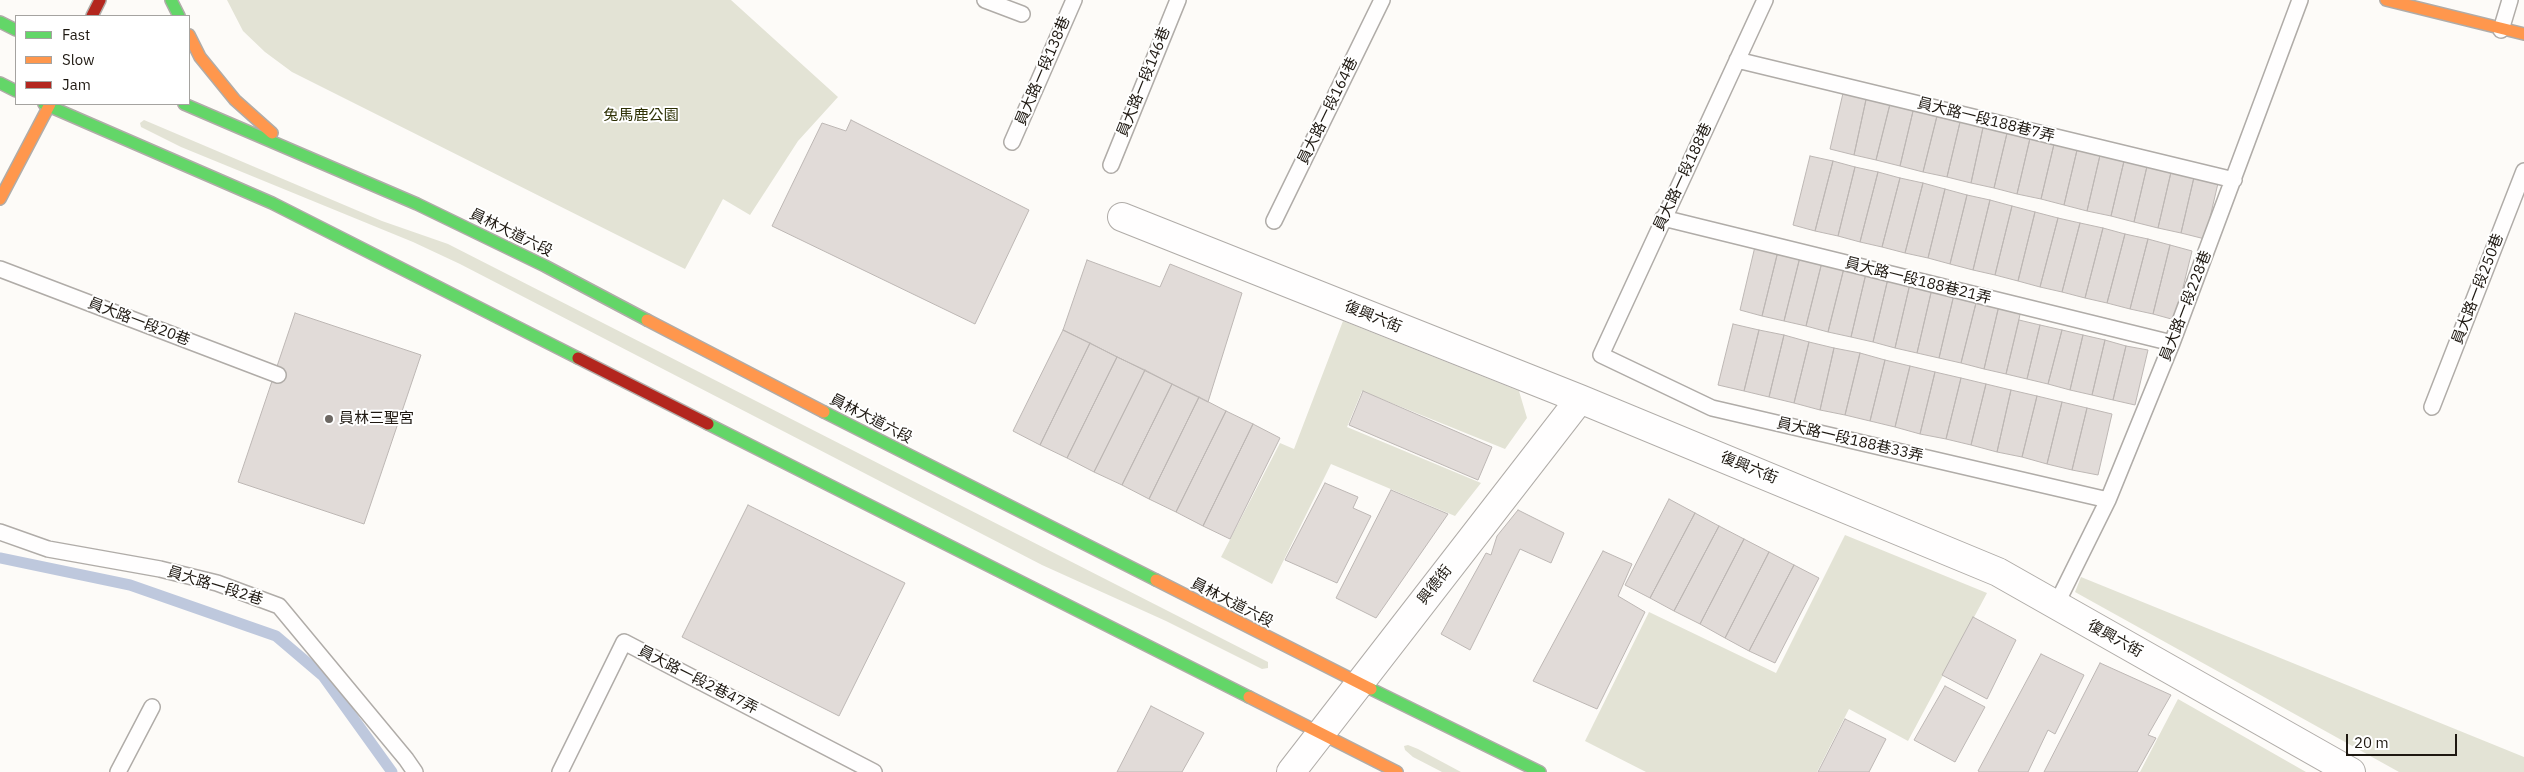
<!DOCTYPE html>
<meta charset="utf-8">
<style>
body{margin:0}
#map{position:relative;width:2524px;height:772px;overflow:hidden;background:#fdfbf8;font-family:"IBM Plex Sans",sans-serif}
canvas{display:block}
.legend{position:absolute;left:15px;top:15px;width:175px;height:90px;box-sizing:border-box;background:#fff;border:1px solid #a5a3a0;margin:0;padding:6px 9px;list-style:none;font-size:15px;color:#1e1811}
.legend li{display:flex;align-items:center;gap:10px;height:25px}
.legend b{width:25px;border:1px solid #a5a3a0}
.scale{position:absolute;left:2346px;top:734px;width:111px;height:22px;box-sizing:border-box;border:2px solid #1e1811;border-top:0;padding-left:6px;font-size:15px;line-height:18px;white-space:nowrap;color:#1e1811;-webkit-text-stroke:4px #fff;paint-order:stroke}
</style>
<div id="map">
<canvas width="2524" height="772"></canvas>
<ul class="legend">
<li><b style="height:6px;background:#63d668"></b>Fast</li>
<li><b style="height:6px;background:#ff974d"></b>Slow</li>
<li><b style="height:6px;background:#b3261e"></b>Jam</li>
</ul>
<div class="scale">20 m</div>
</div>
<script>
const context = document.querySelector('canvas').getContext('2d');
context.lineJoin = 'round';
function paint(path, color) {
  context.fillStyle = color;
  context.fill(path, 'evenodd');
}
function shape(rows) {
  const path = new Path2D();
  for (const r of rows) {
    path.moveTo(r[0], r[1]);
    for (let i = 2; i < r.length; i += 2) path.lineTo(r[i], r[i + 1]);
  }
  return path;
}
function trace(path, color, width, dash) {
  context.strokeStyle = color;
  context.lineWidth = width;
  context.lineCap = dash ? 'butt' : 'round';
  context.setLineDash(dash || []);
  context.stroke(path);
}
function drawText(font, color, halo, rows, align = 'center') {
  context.font = font + ' "IBM Plex Sans","Noto Sans TC",sans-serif';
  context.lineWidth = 4;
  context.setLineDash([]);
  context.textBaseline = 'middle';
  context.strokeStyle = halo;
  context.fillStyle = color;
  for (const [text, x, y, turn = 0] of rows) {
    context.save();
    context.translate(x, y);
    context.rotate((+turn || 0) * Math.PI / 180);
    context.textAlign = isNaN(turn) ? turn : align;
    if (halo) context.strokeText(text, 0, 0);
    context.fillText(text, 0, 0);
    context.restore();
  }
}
const green = shape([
 [227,0,731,0,838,97,798,141,750,215,723,199,685,269,292,72,265,52,243,31],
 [144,120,382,221,448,244,1268,662,1268,668,1262,669,1166,621,1042,565,460,264,413,242,181,147,141,127,140,123],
 [1343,321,1519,391,1527,418,1505,449,1362,391,1347,427,1481,483,1455,516,1331,464,1272,584,1221,557,1280,443,1294,449],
 [1845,535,1987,593,1908,741,1849,709,1817,772,1646,772,1585,741,1649,612,1776,673],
 [2081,577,2524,757,2524,772,2399,772,2075,592],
 [2178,699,2306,772,2140,772],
 [1408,745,1418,749,1461,772,1442,772,1413,757,1405,750,1404,746]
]);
const stream = shape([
 [0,558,130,585,276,636,323,676,392,772]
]);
const building = shape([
 [1844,89,1867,95,1854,155,1830,149,1844,89],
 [1867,95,1891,100,1876,160,1854,155,1867,95],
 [1891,100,1914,107,1900,166,1876,160,1891,100],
 [1914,107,1938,112,1923,172,1900,166,1914,107],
 [1938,112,1961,118,1947,177,1923,172,1938,112],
 [1961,118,1984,123,1971,183,1947,177,1961,118],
 [851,120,1029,210,975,324,772,226,822,123,846,131,851,120],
 [1984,123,2008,129,1994,188,1971,183,1984,123],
 [2008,129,2031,134,2017,194,1994,188,2008,129],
 [2031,134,2055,140,2041,199,2017,194,2031,134],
 [2055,140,2078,146,2064,205,2041,199,2055,140],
 [2078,146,2101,151,2087,211,2064,205,2078,146],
 [2101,151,2125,157,2111,216,2087,211,2101,151],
 [1810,156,1833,161,1815,231,1793,225,1810,156],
 [2125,157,2148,162,2134,222,2111,216,2125,157],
 [1833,161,1855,167,1838,236,1815,231,1833,161],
 [2148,162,2172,168,2158,228,2134,222,2148,162],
 [1855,167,1878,172,1860,242,1838,236,1855,167],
 [2172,168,2195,173,2181,233,2158,228,2172,168],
 [1878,172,1900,178,1882,247,1860,242,1878,172],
 [2195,173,2219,179,2205,239,2181,233,2195,173],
 [1900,178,1923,183,1905,253,1882,247,1900,178],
 [1923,183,1945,189,1928,258,1905,253,1923,183],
 [1945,189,1967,195,1950,264,1928,258,1945,189],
 [1967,195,1990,200,1973,270,1950,264,1967,195],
 [1990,200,2012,206,1995,275,1973,270,1990,200],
 [2012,206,2035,212,2018,281,1995,275,2012,206],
 [2035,212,2058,218,2040,287,2018,281,2035,212],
 [2058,218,2080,223,2062,292,2040,287,2058,218],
 [2080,223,2103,228,2085,298,2062,292,2080,223],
 [2103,228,2125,234,2107,303,2085,298,2103,228],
 [2125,234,2148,239,2130,309,2107,303,2125,234],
 [1757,238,1780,243,1762,316,1740,310,1757,238],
 [2148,239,2170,245,2153,314,2130,309,2148,239],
 [1780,243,1802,249,1784,321,1762,316,1780,243],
 [2170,245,2192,251,2175,320,2153,314,2170,245],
 [1802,249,1824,254,1806,326,1784,321,1802,249],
 [1824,254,1846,260,1828,332,1806,326,1824,254],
 [1087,260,1160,287,1170,264,1242,293,1208,402,1063,330,1087,260],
 [1846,260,1868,265,1851,337,1828,332,1846,260],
 [1868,265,1890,270,1873,342,1851,337,1868,265],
 [1890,270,1912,275,1895,348,1873,342,1890,270],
 [1912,275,1934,280,1917,353,1895,348,1912,275],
 [1934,280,1956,286,1939,358,1917,353,1934,280],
 [1956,286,1979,291,1961,363,1939,358,1956,286],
 [1979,291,2001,297,1984,369,1961,363,1979,291],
 [2001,297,2023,302,2006,374,1984,369,2001,297],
 [295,313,421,355,364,524,238,482,295,313],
 [2019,320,2040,325,2027,379,2006,374,2019,320],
 [1733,324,1759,330,1744,391,1718,385,1733,324],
 [2040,325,2062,330,2048,384,2027,379,2040,325],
 [1063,330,1090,343,1040,445,1013,431,1063,330],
 [1759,330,1784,335,1769,397,1744,391,1759,330],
 [2062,330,2083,335,2070,390,2048,384,2062,330],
 [1784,335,1809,342,1794,403,1769,397,1784,335],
 [2083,335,2105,340,2092,395,2070,390,2083,335],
 [2105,340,2126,346,2113,400,2092,395,2105,340],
 [1809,342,1834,348,1820,410,1794,403,1809,342],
 [1090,343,1117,357,1067,458,1040,445,1090,343],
 [2126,346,2148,350,2135,405,2113,400,2126,346],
 [1834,348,1860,353,1845,415,1820,410,1834,348],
 [1860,353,1885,360,1870,421,1845,415,1860,353],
 [1117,357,1145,370,1094,472,1067,458,1117,357],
 [1885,360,1910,366,1895,427,1870,421,1885,360],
 [1910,366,1935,372,1920,434,1895,427,1910,366],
 [1145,370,1172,384,1122,485,1094,472,1145,370],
 [1935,372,1961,378,1946,439,1920,434,1935,372],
 [1961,378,1986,384,1971,445,1946,439,1961,378],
 [1172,384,1199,397,1149,499,1122,485,1172,384],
 [1986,384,2011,390,1997,452,1971,445,1986,384],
 [2011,390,2037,396,2022,457,1997,452,2011,390],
 [1363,391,1492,447,1478,480,1349,425,1363,391],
 [2037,396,2062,402,2047,464,2022,457,2037,396],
 [1199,397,1226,411,1176,512,1149,499,1199,397],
 [2062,402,2087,408,2072,470,2047,464,2062,402],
 [2087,408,2112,414,2098,475,2072,470,2087,408],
 [1226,411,1253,424,1203,526,1176,512,1226,411],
 [1253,424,1280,438,1230,539,1203,526,1253,424],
 [1325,483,1358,497,1353,508,1371,516,1337,583,1285,560,1325,483],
 [1391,490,1448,514,1376,618,1336,598,1391,490],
 [1669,499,1695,513,1650,598,1625,585,1669,499],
 [748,505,905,583,839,716,682,637,748,505],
 [1518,510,1564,533,1551,563,1520,549,1470,650,1441,634,1486,553,1491,555,1497,536,1518,510],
 [1695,513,1719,526,1674,611,1650,598,1695,513],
 [1719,526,1744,539,1700,624,1674,611,1719,526],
 [1744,539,1769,552,1725,638,1700,624,1744,539],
 [1603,551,1632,564,1618,596,1645,612,1597,709,1533,681,1603,551],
 [1769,552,1794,565,1749,651,1725,638,1769,552],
 [1794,565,1819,578,1775,663,1749,651,1794,565],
 [1973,617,2016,640,1987,699,1942,675,1973,617],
 [2041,654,2084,675,2055,734,2048,730,2028,772,1980,772,1978,771,2041,654],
 [2100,663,2171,695,2148,735,2156,738,2137,772,2044,772,2100,663],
 [1945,686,1985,707,1955,762,1914,740,1945,686],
 [1151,706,1204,733,1182,772,1117,772,1151,706],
 [1845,719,1886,739,1869,772,1818,772,1845,719]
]);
const lane = shape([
 [985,0,1022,14],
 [1765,0,1601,355,1712,408,2108,500],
 [2501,30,2510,0],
 [1737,60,2234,180],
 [1012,142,1074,0],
 [1111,165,1178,0],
 [1663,218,2172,343],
 [1274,221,1382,0],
 [0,269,278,375],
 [2432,407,2524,171],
 [0,532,48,549,160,569,217,583,279,606,406,759,415,772],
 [2056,605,2108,500,2172,343,2300,0],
 [118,772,152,707],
 [560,772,624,642,874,772]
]);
const street = shape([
 [1122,217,1580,399,1998,572,2351,772],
 [1291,772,1580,399]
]);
const fast = shape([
 [171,0,179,16],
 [0,22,16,30],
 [0,83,16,91],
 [44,104,272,203,578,358],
 [184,104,417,204,545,266,647,320],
 [824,412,1156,580],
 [708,424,1249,697],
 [1371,689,1540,772]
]);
const slow = shape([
 [2386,0,2524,34],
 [189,35,200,57,235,100,272,133],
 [0,199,50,104],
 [647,320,824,412],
 [1156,580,1371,689],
 [1249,697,1397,772]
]);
const jam = shape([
 [92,16,100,0],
 [578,358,708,424]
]);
const markers = [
 [329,419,5,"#6c6762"]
];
const streetNames = [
 ["員大路一段138巷",1043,71,-67],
 ["員大路一段146巷",1144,82,-68],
 ["員大路一段164巷",1328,111,-64],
 ["員大路一段188巷7弄",1986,120,14],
 ["員大路一段188巷",1683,177,-65],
 ["員林大道六段",511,233,26],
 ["員大路一段188巷21弄",1918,281,14],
 ["員大路一段250巷",2478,289,-69],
 ["員大路一段228巷",2186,306,-69],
 ["復興六街",1373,317,22],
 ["員大路一段20巷",139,322,21],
 ["員林大道六段",871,419,27],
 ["員大路一段188巷33弄",1850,440,13],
 ["復興六街",1749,468,22],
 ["興德街",1435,585,-52],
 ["員大路一段2巷",215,586,17],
 ["員林大道六段",1232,603,27],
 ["復興六街",2115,639,29],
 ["員大路一段2巷47弄",698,680,27]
];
const parkNames = [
 ["兔馬鹿公園",641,116]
];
const poiNames = [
 ["員林三聖宮",339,419]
];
paint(green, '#e3e3d5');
trace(stream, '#bec8dd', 11);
paint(building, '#e1dbd8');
trace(building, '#bdb7b4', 1);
trace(lane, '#b0aca8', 18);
trace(street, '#b0aca8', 30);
trace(fast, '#b0aca8', 14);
trace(slow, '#b0aca8', 14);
trace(jam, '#b0aca8', 14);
trace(lane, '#fffefe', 15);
trace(street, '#fffefe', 28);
trace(fast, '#63d668', 11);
trace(slow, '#ff974d', 11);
trace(jam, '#b3261e', 11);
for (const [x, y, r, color] of markers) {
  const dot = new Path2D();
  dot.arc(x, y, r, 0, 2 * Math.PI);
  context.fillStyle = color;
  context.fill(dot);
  trace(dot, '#fff', 2);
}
drawText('15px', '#1e1811', '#fff', streetNames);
drawText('15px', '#2d3004', '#fff', parkNames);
drawText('15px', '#1e1811', '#fff', poiNames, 'left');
</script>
